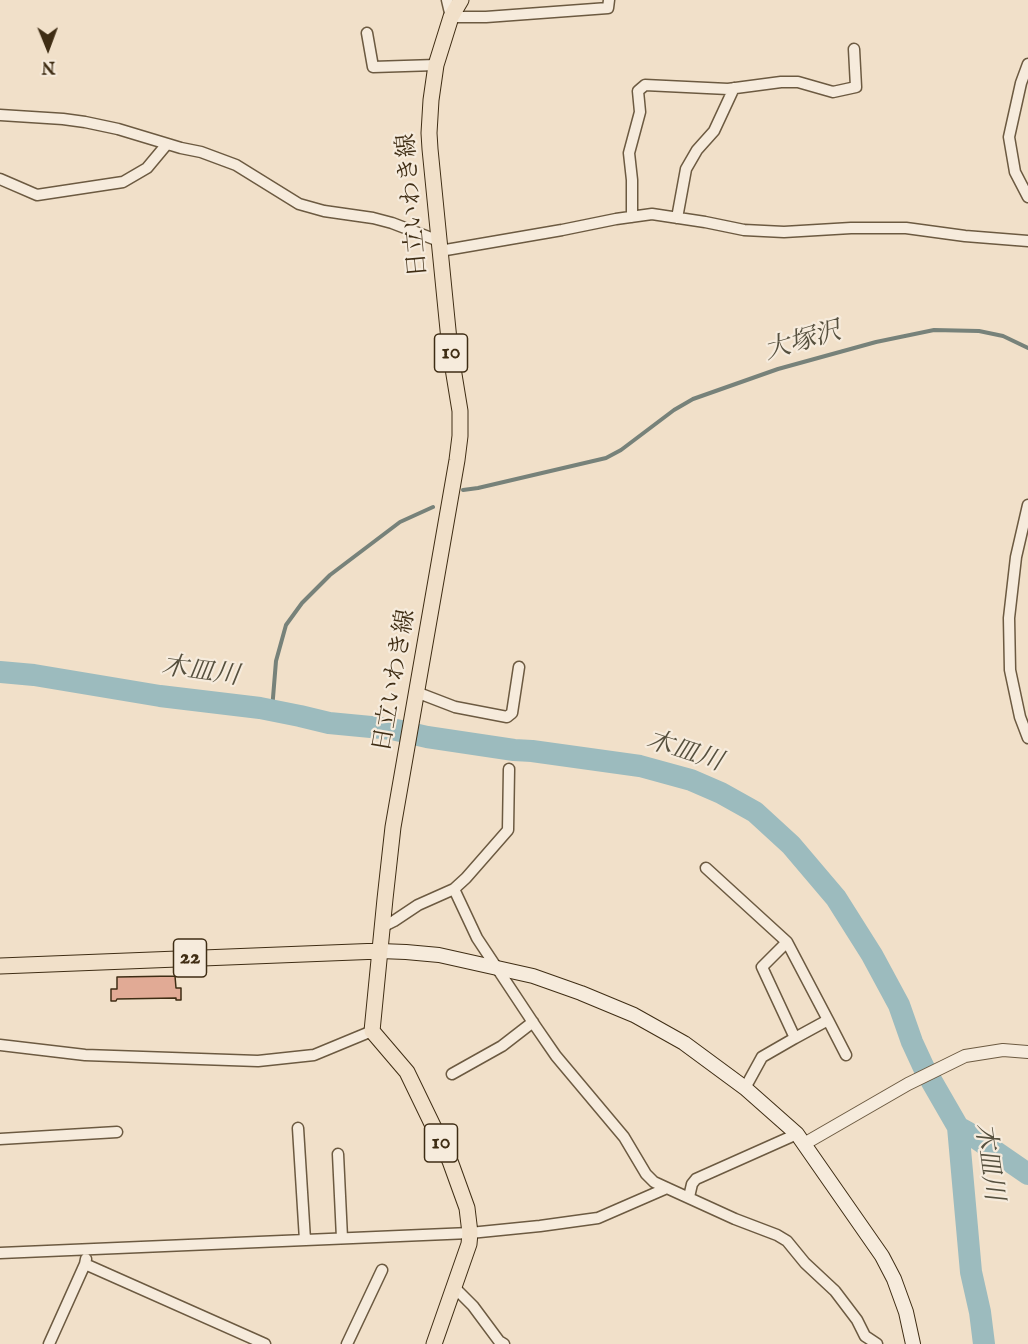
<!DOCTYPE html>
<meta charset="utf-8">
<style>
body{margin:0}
#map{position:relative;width:1028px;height:1344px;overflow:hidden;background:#f1e0c9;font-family:"IM FELL English",serif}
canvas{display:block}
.north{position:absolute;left:18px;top:18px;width:60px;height:60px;-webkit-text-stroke:4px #f6ebdc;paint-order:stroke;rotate:179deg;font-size:16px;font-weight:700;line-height:24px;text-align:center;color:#3f2d14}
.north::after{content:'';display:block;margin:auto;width:21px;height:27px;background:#3f2d14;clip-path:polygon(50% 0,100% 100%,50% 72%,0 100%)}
</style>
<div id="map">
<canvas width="1028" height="1344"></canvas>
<div class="north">N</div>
</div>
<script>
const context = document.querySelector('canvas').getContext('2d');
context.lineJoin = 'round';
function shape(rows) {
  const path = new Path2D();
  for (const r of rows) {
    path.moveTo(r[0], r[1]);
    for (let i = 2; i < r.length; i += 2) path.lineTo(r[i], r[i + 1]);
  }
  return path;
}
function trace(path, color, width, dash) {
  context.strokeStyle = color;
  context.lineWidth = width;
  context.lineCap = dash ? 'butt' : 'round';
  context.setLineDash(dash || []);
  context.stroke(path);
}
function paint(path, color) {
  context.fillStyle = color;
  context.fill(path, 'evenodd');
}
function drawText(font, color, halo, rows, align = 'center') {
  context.font = font + ' "IM FELL English","Noto Serif JP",serif';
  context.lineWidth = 4.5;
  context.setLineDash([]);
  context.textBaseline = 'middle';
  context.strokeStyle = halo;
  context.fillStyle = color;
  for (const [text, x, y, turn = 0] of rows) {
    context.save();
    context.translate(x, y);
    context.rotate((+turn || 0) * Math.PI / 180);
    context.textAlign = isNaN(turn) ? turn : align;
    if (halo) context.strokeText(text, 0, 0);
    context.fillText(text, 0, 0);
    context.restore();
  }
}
const stream = shape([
 [463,490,478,488,606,458,621,450,674,410,693,399,778,369,876,342,934,330,979,331,1003,336,1028,348],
 [272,710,276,661,286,625,302,603,330,575,400,522,433,507]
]);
const river = shape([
 [0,672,34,675,160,696,260,708,300,716,329,723,392,729,427,737,514,750,532,751,640,766,691,780,721,793,755,812,791,845,836,898,872,955,899,1005,912,1042,924,1068,958,1127,971,1272,980,1312,984,1344],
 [958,1127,967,1132,1028,1174]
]);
const building = shape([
 [175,976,176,988,181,988,181,1000,176,1000,176,998,117,999,116,1001,111,1001,111,989,117,989,117,977,175,976]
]);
const minor = shape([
 [447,0,451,17,486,17,608,8,609,0],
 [367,33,373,67,436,65],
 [1028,64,1021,83,1009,137,1015,172,1028,197],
 [0,115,63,119,85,122,118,129,181,148,201,152,236,165,299,204,324,211,373,218,392,223,439,241],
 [0,179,37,195,123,182,147,168,167,144],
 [632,217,632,180,629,153,640,112,638,91,645,85,728,89,781,82,798,82,833,92,856,87,854,49],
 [677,218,686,169,697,150,714,131,734,88],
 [440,251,562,230,616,219,652,214,705,222,744,230,784,232,851,228,906,228,965,236,1028,241],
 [1028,505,1016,557,1009,618,1010,670,1020,717,1028,738],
 [416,692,455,707,507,717,512,713,519,667],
 [706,868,787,942,762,967,795,1038,762,1057,745,1088],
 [454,889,477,938,536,1027,556,1056,624,1137,646,1174,654,1182,667,1188,735,1219,777,1235,787,1241,805,1263,835,1291,857,1320,865,1336,877,1344],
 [382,927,394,921,418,905,454,889,466,878,508,830,509,769],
 [787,942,828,1020],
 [795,1038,828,1020,846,1055],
 [0,1045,85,1055,258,1061,314,1055,372,1031],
 [452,1074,502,1046,533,1022],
 [298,1128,305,1240],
 [0,1139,117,1132],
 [338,1154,342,1238],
 [689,1197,692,1184,696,1179,797,1134],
 [0,1253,470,1233,540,1226,598,1218,667,1188],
 [85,1264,265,1344],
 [454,1287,473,1306,499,1341,504,1344],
 [49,1344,85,1264,86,1259],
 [347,1344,382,1270]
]);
const tertiary = shape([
 [804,1144,908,1084,965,1056,1003,1050,1028,1052]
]);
const secondary = shape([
 [380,951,406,952,439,955,533,976,581,993,634,1015,684,1043,745,1088,797,1134,882,1256,894,1279,906,1312,913,1344]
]);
const primary = shape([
 [0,966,380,951],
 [434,1344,469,1244,470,1233,467,1208,450,1161,407,1072,372,1031,385,899,393,827,457,460,460,436,460,411,450,350,430,149,429,133,431,100,436,65,451,17,461,0]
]);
const shields = [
 [451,353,33],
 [190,958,33],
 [441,1143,33]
];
const shieldNames = [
 ["10",451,353],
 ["22",190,958],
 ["10",441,1143]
];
const streetNames = [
 ["日立いわき線",414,205,-95],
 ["日立いわき線",396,681,-80]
];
const waterNames = [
 ["大塚沢",803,343,-16],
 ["木皿川",200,673,8],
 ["木皿川",684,753,18],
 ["木皿川",987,1162,82]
];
trace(stream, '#77827a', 4);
trace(river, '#9cbbbe', 22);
paint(building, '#e1aa95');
trace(building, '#3f2d14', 1.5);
trace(minor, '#6c5a41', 13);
trace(tertiary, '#6c5a41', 14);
trace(secondary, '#3f2d14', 16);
trace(primary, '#3f2d14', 17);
trace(minor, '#f6ebdc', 10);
trace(tertiary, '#f6ebdc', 12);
trace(secondary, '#f6ebdc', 14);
trace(primary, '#f1e0c9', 15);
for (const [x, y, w] of shields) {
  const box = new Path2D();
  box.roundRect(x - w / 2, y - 19, w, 38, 4.5);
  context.fillStyle = '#f6ebdc';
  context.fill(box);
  trace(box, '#3f2d14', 1.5);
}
drawText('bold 22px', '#3f2d14', null, shieldNames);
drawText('24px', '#3f2d14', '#f6ebdc', streetNames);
drawText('italic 26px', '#56503e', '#f6ebdc', waterNames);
</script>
